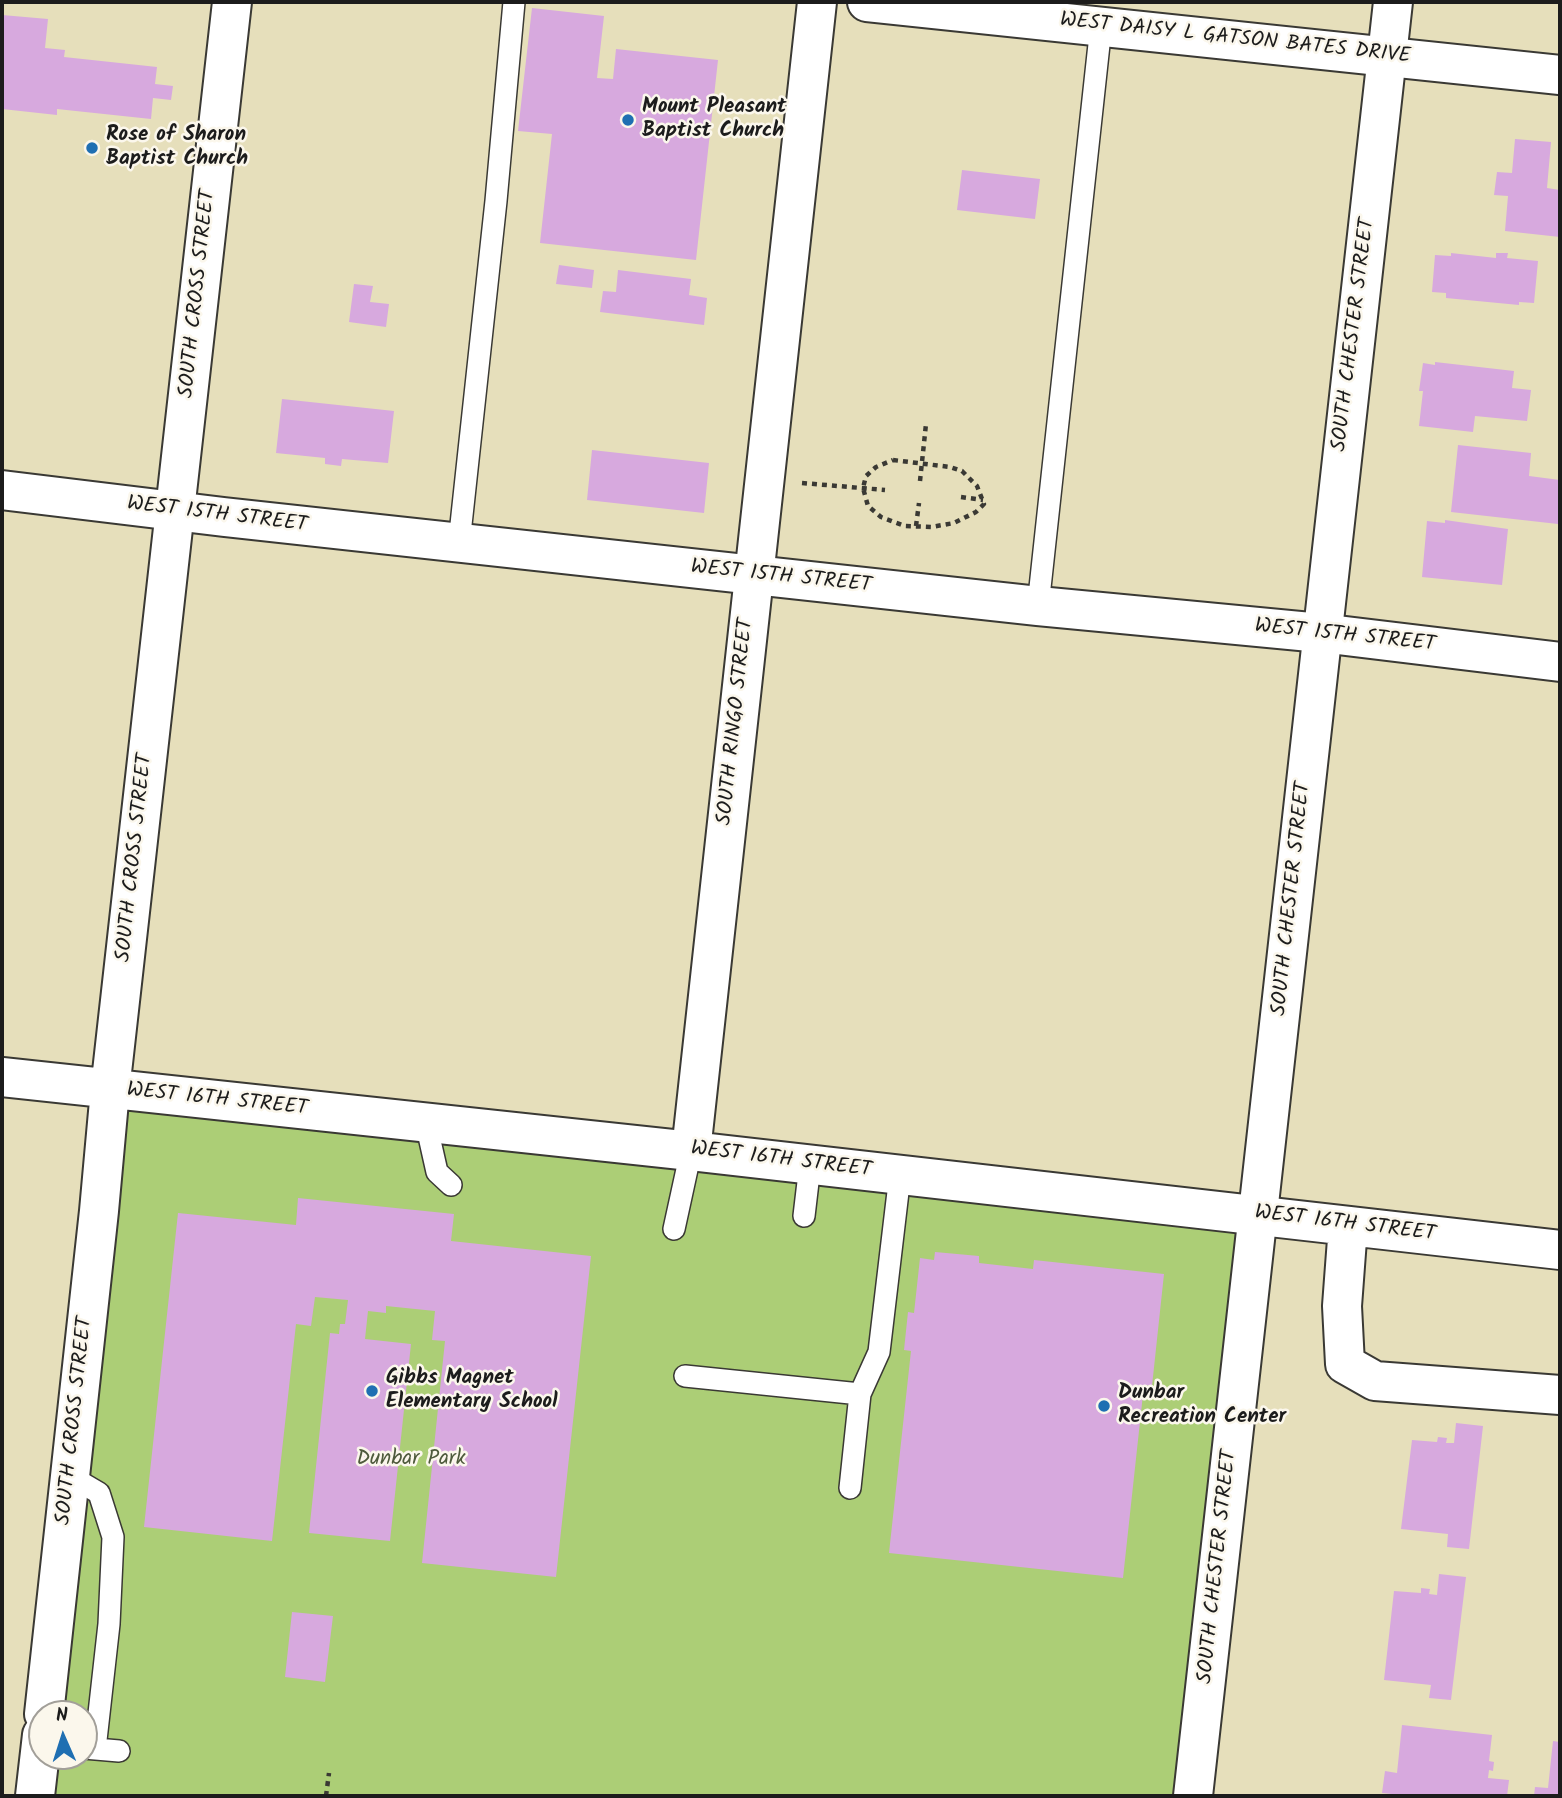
<!DOCTYPE html>
<style>
body{margin:0}
#map{position:relative;width:1562px;height:1798px;overflow:hidden;background:#e6dfbb;font-family:Kalam,sans-serif}
canvas{display:block}
.frame{position:absolute;inset:0;border:4px solid #1c1c1c;pointer-events:none}
.north{position:absolute;left:28px;top:1700px;width:70px;height:70px;box-sizing:border-box;background:#fbf7ec;border:2px solid #a29f99;border-radius:50%;rotate:357deg;font-size:19px;font-weight:700;line-height:28px;text-align:center;color:#1c1c1c}
.north::after{content:'';display:block;margin:auto;width:24px;height:32px;background:#1f6fb2;clip-path:polygon(50% 0,100% 100%,50% 72%,0 100%)}
</style>
<div id="map">
<canvas width="1562" height="1798"></canvas>
<div class="frame"></div>
<div class="north">N</div>
</div>
<script>
const context = document.querySelector('canvas').getContext('2d');
context.lineJoin = 'round';
function paint(path, color) {
  context.fillStyle = color;
  context.fill(path, 'evenodd');
}
function shape(rows) {
  const path = new Path2D();
  for (const r of rows) {
    path.moveTo(r[0], r[1]);
    for (let i = 2; i < r.length; i += 2) path.lineTo(r[i], r[i + 1]);
  }
  return path;
}
function trace(path, color, width, dash) {
  context.strokeStyle = color;
  context.lineWidth = width;
  context.lineCap = dash ? 'butt' : 'round';
  context.setLineDash(dash || []);
  context.stroke(path);
}
function drawText(font, color, halo, rows, align = 'center') {
  context.font = font + ' Kalam,sans-serif';
  context.lineWidth = 5;
  context.setLineDash([]);
  context.textBaseline = 'middle';
  context.strokeStyle = halo;
  context.fillStyle = color;
  for (const [text, x, y, turn = 0] of rows) {
    context.save();
    context.translate(x, y);
    context.rotate((+turn || 0) * Math.PI / 180);
    context.textAlign = isNaN(turn) ? turn : align;
    if (halo) context.strokeText(text, 0, 0);
    context.fillText(text, 0, 0);
    context.restore();
  }
}
const green = shape([
 [110,1090,1259,1214,1196,1796,36,1796,42,1756,84,1756,84,1714,45,1714]
]);
const building = shape([
 [532,8,604,16,597,78,613,79,616,49,718,60,696,260,540,243,552,134,518,131],
 [2,15,48,19,45,48,65,50,64,57,157,67,155,84,173,86,171,100,153,98,151,119,57,109,57,115,2,109],
 [1515,139,1551,142,1547,188,1560,190,1560,237,1505,231,1508,196,1494,195,1497,172,1512,173],
 [962,170,1040,179,1035,219,957,210],
 [1451,253,1496,258,1496,253,1508,253,1507,258,1538,261,1534,303,1519,302,1519,305,1446,298,1446,293,1432,292,1435,255,1451,256],
 [559,265,594,270,592,288,556,284],
 [618,270,691,279,689,295,707,298,704,325,600,312,603,291,616,292],
 [354,284,373,286,370,302,389,304,386,327,349,322],
 [1435,362,1514,371,1512,388,1531,390,1527,421,1475,416,1473,432,1419,426,1423,391,1419,391,1423,363,1435,365],
 [282,399,394,411,388,463,342,459,341,466,325,464,325,458,276,453],
 [1458,445,1531,453,1529,476,1560,480,1558,524,1451,512],
 [592,450,709,463,704,513,587,500],
 [1445,520,1508,529,1502,585,1422,577,1427,521,1445,523],
 [298,1198,454,1214,451,1241,591,1256,556,1577,422,1563,445,1341,432,1340,435,1311,386,1306,386,1313,368,1311,365,1339,411,1344,390,1541,309,1533,330,1333,339,1334,340,1324,345,1324,348,1300,315,1297,311,1326,296,1324,272,1541,144,1527,178,1213,296,1225],
 [935,1252,979,1256,979,1263,1033,1269,1034,1260,1164,1274,1152,1386,1144,1385,1123,1578,889,1553,911,1351,904,1350,908,1312,914,1313,920,1258,934,1260],
 [1456,1423,1483,1426,1469,1549,1447,1547,1448,1534,1401,1529,1412,1440,1437,1442,1438,1437,1447,1438,1446,1443,1454,1443],
 [1439,1574,1466,1577,1451,1700,1429,1698,1431,1685,1384,1680,1394,1591,1421,1593,1421,1588,1430,1589,1429,1594,1437,1595],
 [292,1612,333,1616,325,1682,285,1677],
 [1402,1725,1492,1735,1489,1761,1494,1762,1493,1771,1489,1770,1488,1778,1509,1780,1507,1796,1411,1796,1382,1793,1385,1771,1397,1773],
 [1553,1741,1560,1742,1560,1796,1534,1796,1535,1787,1548,1788]
]);
const path = shape([
 [893,460,950,467,962,471,977,486,984,504,976,512,954,523,931,527,905,526,881,517,868,506,863,488,866,476,876,467,893,460],
 [920,481,926,424],
 [802,483,885,490],
 [961,497,983,500],
 [916,526,919,503],
 [326,1796,329,1773]
]);
const service = shape([
 [459,543,496,201,514,2],
 [1038,606,1101,26],
 [426,1123,437,1172,451,1185],
 [804,1216,810,1165],
 [674,1229,691,1151],
 [685,1376,860,1394],
 [70,1476,99,1493,113,1537,109,1624,95,1749],
 [850,1488,860,1394,879,1352,900,1175],
 [84,1748,119,1751]
]);
const minor = shape([
 [2,1077,691,1151,1560,1250],
 [691,1151,817,2],
 [1348,1226,1342,1306,1345,1364,1375,1381,1560,1395],
 [44,1714,99,1211,110,1090,232,2],
 [35,1796,42,1735]
]);
const tertiary = shape([
 [867,2,1560,75],
 [2,490,224,517,1038,606,1321,633,1560,662]
]);
const secondary = shape([
 [1193,1796,1393,2]
]);
const markers = [
 [628,120,7,"#1f6fb2"],
 [92,148,7,"#1f6fb2"],
 [372,1391,7,"#1f6fb2"],
 [1104,1406,7,"#1f6fb2"]
];
const streetNames = [
 ["WEST DAISY L GATSON BATES DRIVE",1235,40,6],
 ["SOUTH CROSS STREET",199,294,-84],
 ["SOUTH CHESTER STREET",1355,335,-83],
 ["WEST 15TH STREET",217,516,7],
 ["WEST 15TH STREET",781,578,6],
 ["WEST 15TH STREET",1345,637,6],
 ["SOUTH RINGO STREET",737,722,-84],
 ["SOUTH CROSS STREET",136,858,-84],
 ["SOUTH CHESTER STREET",1293,899,-84],
 ["WEST 16TH STREET",217,1101,6],
 ["WEST 16TH STREET",781,1161,7],
 ["WEST 16TH STREET",1345,1225,7],
 ["SOUTH CROSS STREET",76,1421,-84],
 ["SOUTH CHESTER STREET",1219,1567,-84]
];
const poiNames = [
 ["Mount Pleasant",642,108],
 ["Baptist Church",642,132],
 ["Rose of Sharon",106,136],
 ["Baptist Church",106,160],
 ["Gibbs Magnet",386,1379],
 ["Elementary School",386,1403],
 ["Dunbar",1118,1394],
 ["Recreation Center",1118,1418]
];
const parkNames = [
 ["Dunbar Park",411,1460]
];
paint(green, '#acce76');
paint(building, '#d7a9de');
trace(service, '#3a3934', 24);
trace(minor, '#3a3934', 42);
trace(tertiary, '#3a3934', 42);
trace(secondary, '#3a3934', 42);
trace(path, '#3a3934', 4.5, [5, 5]);
trace(service, '#fff', 21);
trace(minor, '#fff', 38);
trace(tertiary, '#fff', 38);
trace(secondary, '#fff', 38);
for (const [x, y, r, color] of markers) {
  const dot = new Path2D();
  dot.arc(x, y, r, 0, 2 * Math.PI);
  context.fillStyle = color;
  context.fill(dot);
  trace(dot, '#fbf7ec', 2.5);
}
drawText('21px', '#1c1c1c', '#fbf7ec', streetNames);
drawText('bold 21px', '#1c1c1c', '#fbf7ec', poiNames, 'left');
drawText('21px', '#4e5a3c', '#fbf7ec', parkNames);
</script>
